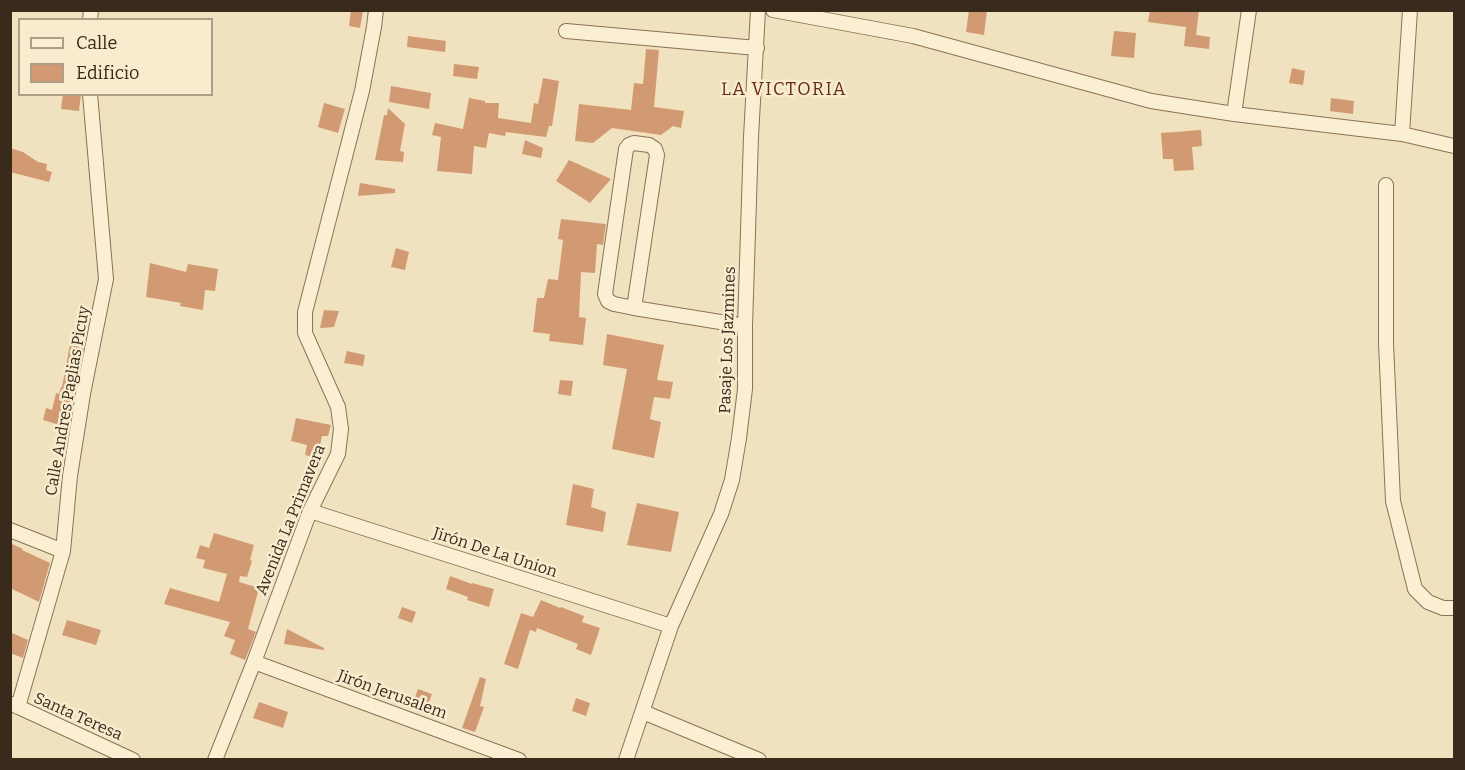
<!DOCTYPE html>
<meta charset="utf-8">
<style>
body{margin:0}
#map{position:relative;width:1465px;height:770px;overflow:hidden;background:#f1e2bf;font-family:Bitter,serif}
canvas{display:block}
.frame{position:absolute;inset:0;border:12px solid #392a1c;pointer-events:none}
.legend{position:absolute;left:18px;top:18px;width:195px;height:78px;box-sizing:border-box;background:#f8eccf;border:2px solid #ac9e87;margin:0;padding:8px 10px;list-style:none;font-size:18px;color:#392a1c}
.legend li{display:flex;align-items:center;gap:12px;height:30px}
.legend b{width:30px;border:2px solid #ac9e87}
</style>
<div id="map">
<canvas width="1465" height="770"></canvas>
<div class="frame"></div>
<ul class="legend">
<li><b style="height:8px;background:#fbefd3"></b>Calle</li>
<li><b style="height:16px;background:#d29a72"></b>Edificio</li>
</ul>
</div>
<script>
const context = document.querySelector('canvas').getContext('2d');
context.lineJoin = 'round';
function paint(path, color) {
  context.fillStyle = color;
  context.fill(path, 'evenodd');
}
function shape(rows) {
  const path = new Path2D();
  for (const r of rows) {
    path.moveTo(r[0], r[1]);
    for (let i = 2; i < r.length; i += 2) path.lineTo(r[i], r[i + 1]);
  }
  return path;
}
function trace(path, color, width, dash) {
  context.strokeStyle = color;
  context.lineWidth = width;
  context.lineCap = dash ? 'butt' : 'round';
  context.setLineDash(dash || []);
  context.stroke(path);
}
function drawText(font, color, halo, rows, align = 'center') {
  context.font = font + ' Bitter,serif';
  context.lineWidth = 5;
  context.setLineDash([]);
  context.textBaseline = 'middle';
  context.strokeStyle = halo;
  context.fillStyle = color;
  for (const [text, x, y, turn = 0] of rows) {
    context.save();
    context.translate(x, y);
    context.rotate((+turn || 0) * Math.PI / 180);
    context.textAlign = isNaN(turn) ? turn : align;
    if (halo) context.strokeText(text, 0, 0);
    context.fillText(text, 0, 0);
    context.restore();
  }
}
const building = shape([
 [351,10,363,11,360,28,349,26],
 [969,10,987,10,984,35,966,32],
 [1150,10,1199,10,1196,35,1210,37,1209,49,1184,46,1186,27,1148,22],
 [1114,31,1136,33,1134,58,1111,56],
 [408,36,446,41,445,52,407,47],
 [646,49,659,50,654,107,684,111,681,128,673,126,661,135,612,128,593,143,575,141,579,104,631,110,634,83,643,84],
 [454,64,479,67,477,79,453,76],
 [1292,68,1305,71,1303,85,1289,83],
 [543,78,559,81,552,126,549,126,546,137,506,132,505,136,489,133,486,148,474,146,472,174,437,171,441,137,432,135,435,123,463,129,469,98,485,101,485,103,499,103,498,118,531,123,534,103,538,104],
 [391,86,431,93,429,109,389,102],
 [63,94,81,94,79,111,61,109],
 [1331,98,1354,101,1353,114,1330,111],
 [324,103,345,109,338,133,318,127],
 [388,108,405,124,400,151,404,152,403,162,375,160,384,115,387,115],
 [1201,130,1202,146,1192,147,1194,170,1174,171,1173,159,1163,159,1161,133],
 [525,140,543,148,541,158,522,154],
 [10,148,23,152,38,162,47,164,46,170,52,172,49,182,10,172],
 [569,160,611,179,590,203,556,181],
 [360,183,395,189,395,193,358,196],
 [561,219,606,224,603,245,597,244,595,273,581,272,579,317,586,318,583,345,549,341,550,334,533,332,537,298,544,298,548,279,558,280,563,240,558,239],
 [396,248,409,252,405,270,391,267],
 [150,263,186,272,188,264,218,269,215,291,205,290,203,310,180,306,181,303,146,297],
 [324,310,339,311,334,327,320,328],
 [607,334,664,345,657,380,673,382,670,399,654,397,650,419,661,422,654,458,612,449,627,369,603,365],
 [70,345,83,348,73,395,69,428,43,420,46,408,52,410,56,393,59,394,61,387,62,387],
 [347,351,365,355,363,366,344,363],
 [560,380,573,381,571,396,558,394],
 [296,418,331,425,328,436,322,436,317,458,305,455,307,445,291,441],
 [573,484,594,489,591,507,606,512,603,532,566,525],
 [637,503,679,512,671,552,627,545],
 [214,533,254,545,250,560,252,561,247,577,240,576,239,582,259,588,248,629,256,632,245,660,230,654,235,640,224,636,230,622,164,604,170,588,219,602,227,574,203,568,205,560,196,558,200,545,209,548],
 [10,543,23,549,22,550,50,563,39,602,10,588],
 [450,576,472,584,472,583,494,589,489,607,467,600,468,597,446,589],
 [541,600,560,608,561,607,584,616,582,622,600,628,591,655,576,649,578,644,537,628,536,632,530,630,518,669,504,664,521,613,533,617],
 [402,607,416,612,412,623,398,618],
 [67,620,101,630,96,645,62,635],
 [287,629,324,648,324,650,284,644],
 [10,632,28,640,23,658,10,653],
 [480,677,486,679,480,706,484,707,475,732,462,728],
 [418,689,432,694,428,705,414,700],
 [576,698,590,703,586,716,572,711],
 [259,702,288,712,283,728,253,718]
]);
const minor = shape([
 [773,10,913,36,1151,101,1234,114,1402,134,1454,146],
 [90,20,91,10],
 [566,31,757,48],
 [1234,114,1249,10],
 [1402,134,1410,10],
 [1386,185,1386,343,1393,501,1415,589,1428,602,1443,608,1454,608],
 [634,308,657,155,655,149,649,145,634,143,629,145,626,149,605,294,608,301,614,304,634,308,745,326],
 [310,511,671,626],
 [10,530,63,551],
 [254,662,519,760],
 [12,704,133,760],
 [18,707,63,551,70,476,83,394,106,279,90,94],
 [643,712,759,760],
 [215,760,254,662,310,511,338,454,341,429,338,407,305,333,305,312,362,91,374,27,376,10],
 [626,760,671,626,721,514,732,480,739,438,745,389,745,326,751,137,758,10]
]);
const streetNames = [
 ["Pasaje Los Jazmines",728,340,-88],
 ["Calle Andres Paglias Picuy",68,401,-80],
 ["Avenida La Primavera",291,520,-68],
 ["Jirón De La Union",495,553,18],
 ["Jirón Jerusalem",392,695,20],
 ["Santa Teresa",78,717,24]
];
const neighbourhoodNames = [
 ["LA VICTORIA",784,90]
];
paint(building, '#d29a72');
trace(minor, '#8b7256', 16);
trace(minor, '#fbefd3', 14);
drawText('16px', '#392a1c', '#f8eccf', streetNames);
context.letterSpacing = '1.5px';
drawText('18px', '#692918', '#f8eccf', neighbourhoodNames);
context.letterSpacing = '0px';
</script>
